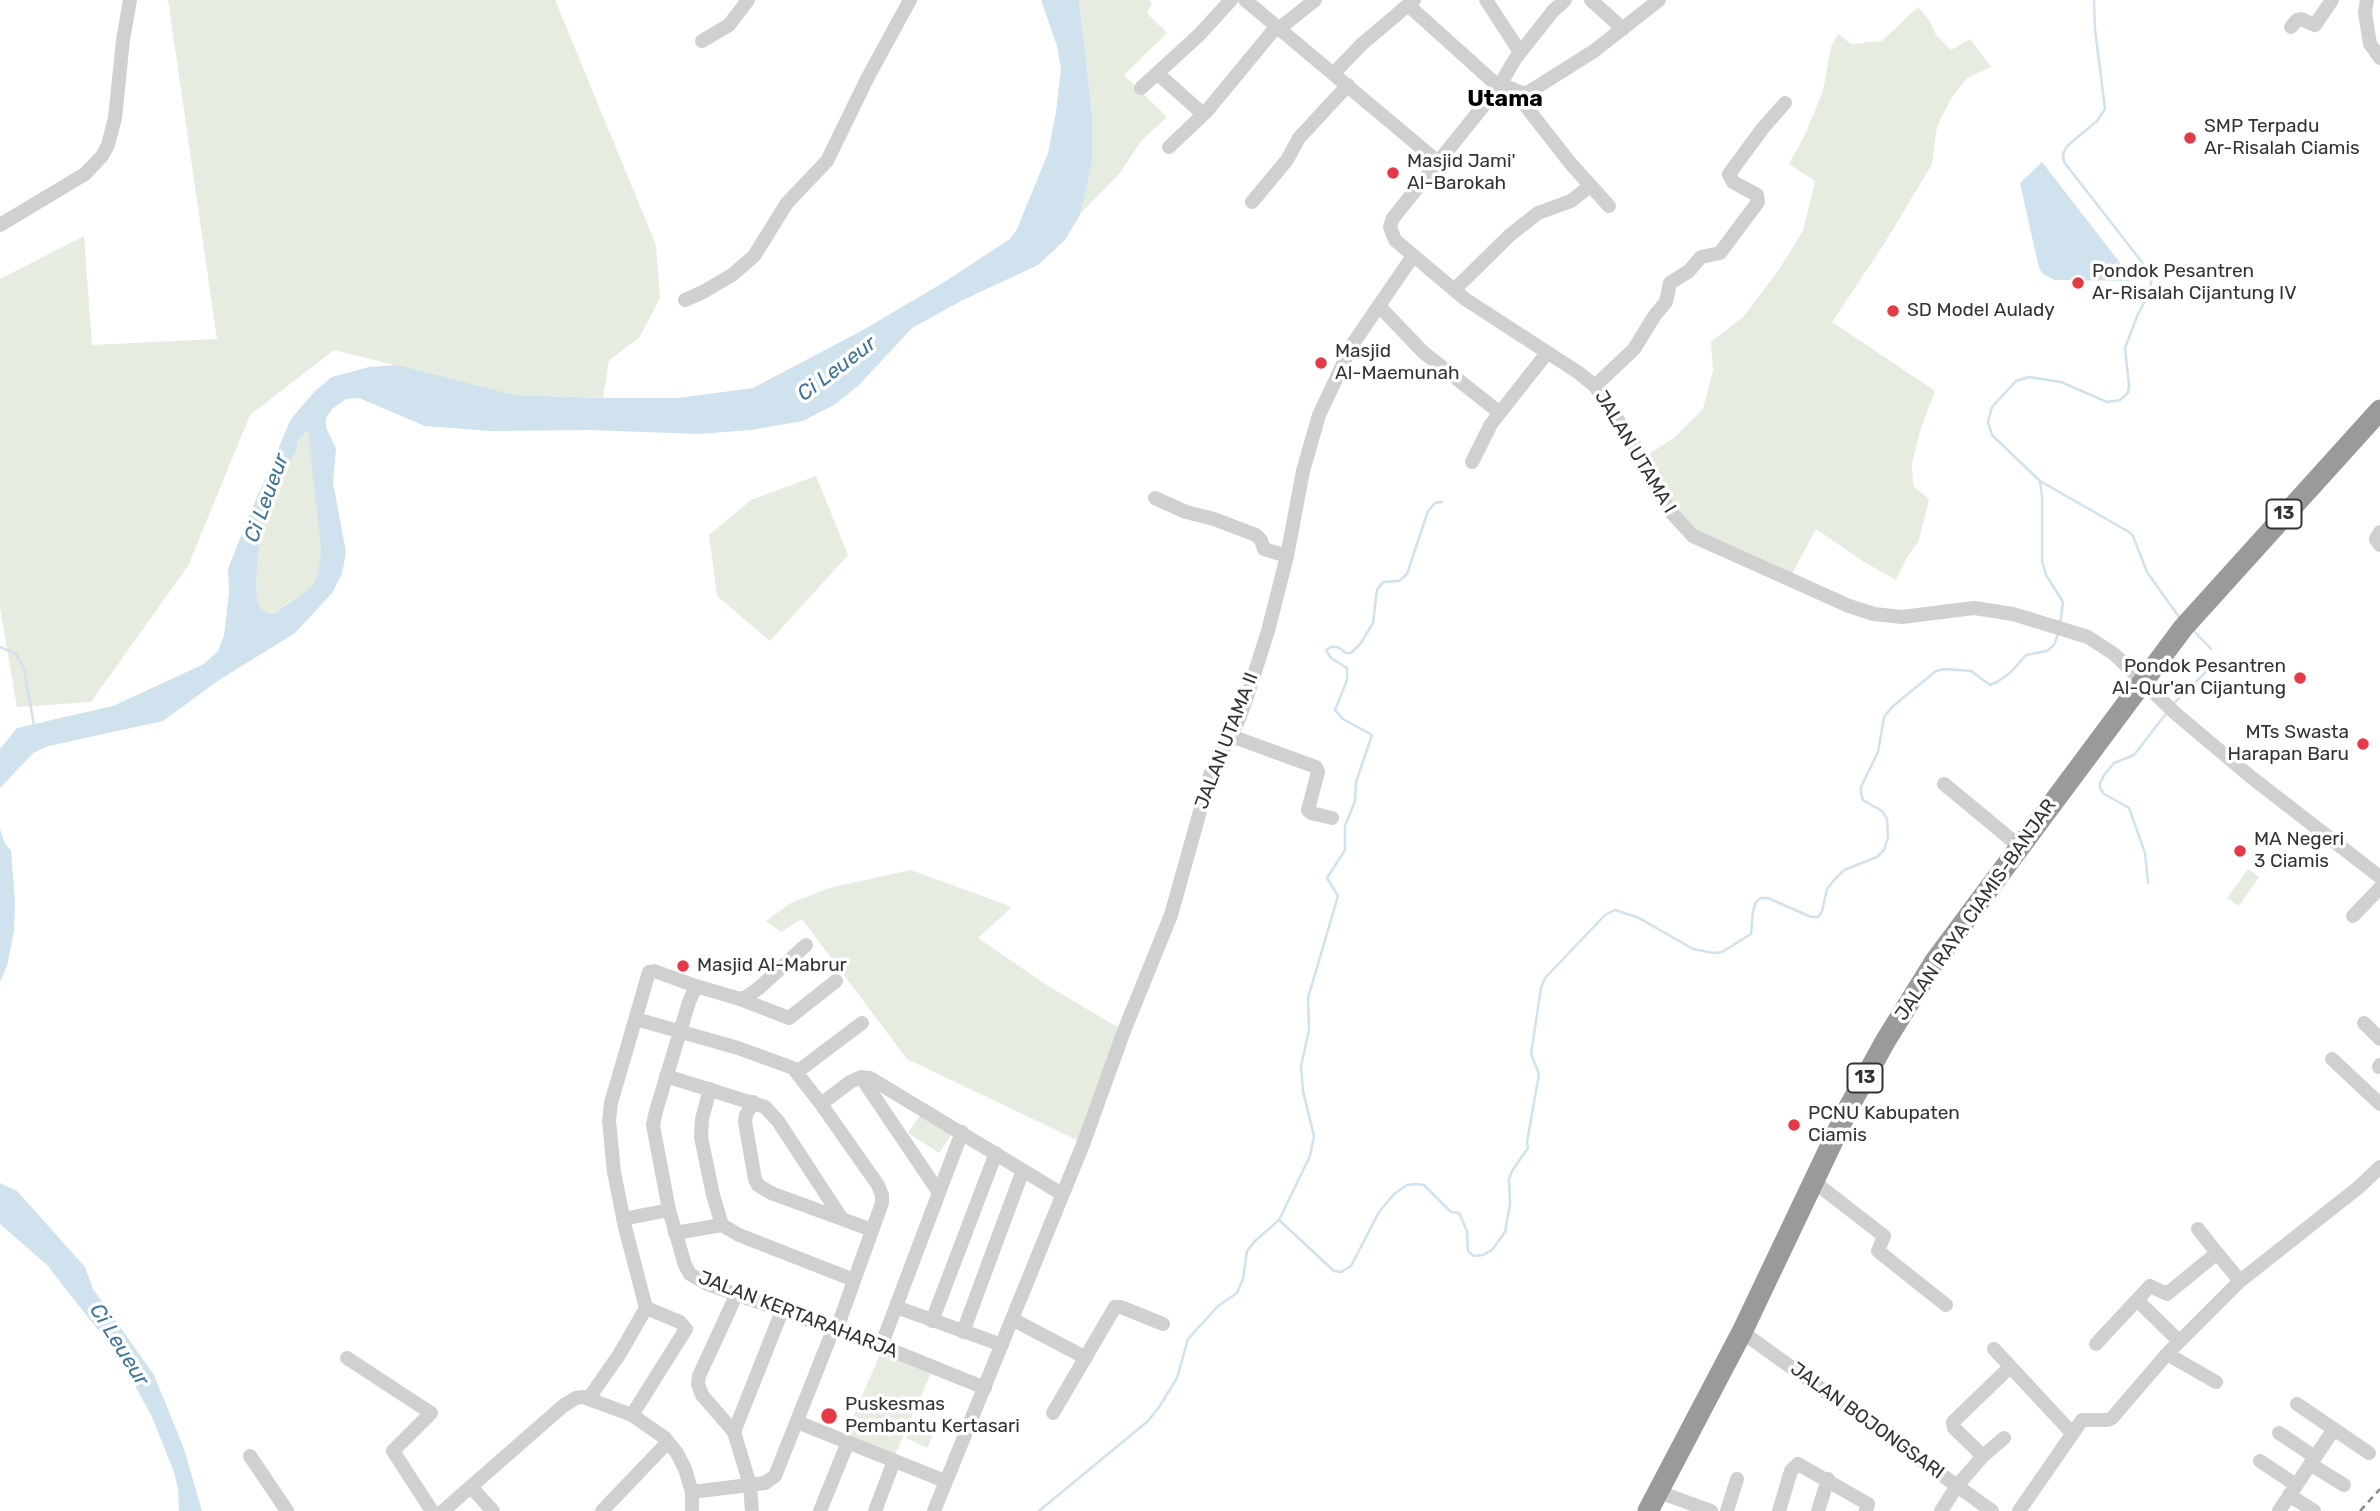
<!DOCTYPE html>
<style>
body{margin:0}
canvas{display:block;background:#fff}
</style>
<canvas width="2380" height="1511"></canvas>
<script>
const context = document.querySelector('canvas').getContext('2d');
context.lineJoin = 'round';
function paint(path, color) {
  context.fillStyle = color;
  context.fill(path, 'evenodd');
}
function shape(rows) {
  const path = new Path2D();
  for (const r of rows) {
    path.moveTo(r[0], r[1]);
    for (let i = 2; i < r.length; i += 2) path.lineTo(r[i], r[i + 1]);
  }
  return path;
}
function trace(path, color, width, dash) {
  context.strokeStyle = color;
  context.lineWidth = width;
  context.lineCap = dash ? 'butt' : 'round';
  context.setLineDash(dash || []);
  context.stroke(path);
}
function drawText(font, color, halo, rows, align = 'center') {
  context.font = font + ' Rubik,sans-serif';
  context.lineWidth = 7;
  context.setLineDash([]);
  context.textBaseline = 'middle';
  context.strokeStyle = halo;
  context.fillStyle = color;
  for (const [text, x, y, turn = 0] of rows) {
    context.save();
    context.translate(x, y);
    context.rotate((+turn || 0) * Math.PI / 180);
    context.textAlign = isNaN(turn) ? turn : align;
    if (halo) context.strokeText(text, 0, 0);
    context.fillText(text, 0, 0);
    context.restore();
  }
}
const green = shape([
 [168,0,555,0,656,245,660,298,639,338,609,360,603,398,515,395,334,350,250,415,188,566,91,702,17,707,0,608,0,279,84,236,92,345,217,339],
 [1079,0,1149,0,1152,3,1147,13,1167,33,1124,75,1167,117,1141,141,1119,174,1080,214,1092,164,1092,114],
 [1918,7,1929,20,1936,35,1951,50,1970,39,1991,67,1967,78,1952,97,1937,126,1932,164,1884,244,1832,322,1935,391,1920,431,1912,464,1913,486,1929,499,1919,540,1906,559,1896,580,1864,562,1816,529,1792,574,1696,531,1680,516,1646,456,1675,437,1703,409,1713,371,1711,342,1744,316,1778,271,1803,231,1815,181,1789,164,1805,135,1823,91,1831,47,1838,34,1851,44,1882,41],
 [309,429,321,550,318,573,313,585,305,592,280,608,279,612,272,614,261,610,257,602,256,580,260,538,280,490,283,471,296,452,298,440],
 [816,476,848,555,770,641,717,596,709,535,751,500],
 [2248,869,2259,877,2239,906,2227,898],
 [911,870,1012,907,978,938,1048,986,1121,1029,1079,1141,907,1059,802,919,781,932,766,921,791,903,829,888],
 [920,1115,951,1135,939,1153,908,1133],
 [881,1352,932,1371,894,1457,844,1438],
 [914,1418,937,1426,927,1448,906,1438]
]);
const water = shape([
 [1041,0,1079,0,1092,114,1092,164,1080,215,1065,240,1038,265,961,301,912,328,859,385,834,405,803,421,751,430,698,434,591,430,491,431,425,426,359,398,346,399,332,409,326,418,326,427,336,449,333,483,346,552,342,574,332,593,295,633,219,680,163,721,49,746,33,753,0,788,0,749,17,728,113,706,204,664,218,651,224,636,229,592,228,569,248,518,291,419,316,390,332,377,369,367,397,365,515,395,603,398,678,398,753,388,863,330,941,284,1010,239,1017,229,1048,153,1056,112,1061,69,1057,46],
 [308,430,321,550,318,573,313,585,305,592,280,609,279,612,272,614,261,610,257,601,256,580,260,538,280,490,283,471,296,452,298,440],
 [2042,162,2131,277,2131,281,2055,280,2043,274,2039,268,2020,183],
 [0,829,5,844,11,850,15,902,14,931,7,966,0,982],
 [0,1183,17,1191,85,1267,93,1289,154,1375,184,1449,202,1511,179,1511,178,1489,174,1472,152,1417,120,1358,47,1265,0,1224]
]);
const stream = shape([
 [2040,481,2129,532,2133,536,2147,572,2179,617],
 [2060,624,2063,602,2046,575,2042,561,2042,497,2040,481,1992,435,1988,422,1992,407,2016,381,2029,377,2061,382,2107,402,2120,400,2128,393,2129,385,2125,348,2138,314,2150,292,2152,275,2064,162,2063,154,2067,146,2097,121,2105,109,2095,29,2094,0],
 [2194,631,2211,649],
 [0,647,16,654,24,669,34,725],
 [2174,703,2208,670],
 [2148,883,2145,853,2129,808,2104,794,2100,788,2100,783,2104,775,2114,763,2134,755,2168,711],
 [1279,1220,1334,1271,1341,1272,1351,1266,1379,1212,1394,1194,1407,1185,1416,1184,1424,1185,1451,1212,1459,1213,1467,1231,1468,1251,1474,1256,1483,1255,1492,1250,1505,1232,1510,1204,1509,1179,1512,1171,1528,1148,1527,1142,1539,1074,1531,1054,1541,988,1545,978,1605,915,1615,910,1639,918,1693,949,1714,953,1722,952,1751,934,1753,911,1756,902,1761,898,1768,898,1811,917,1818,917,1822,911,1827,889,1835,879,1844,870,1877,857,1884,850,1888,837,1887,819,1882,811,1863,800,1861,794,1861,787,1878,752,1884,717,1892,707,1936,671,1945,669,1971,671,1990,685,1997,682,2010,673,2026,655,2047,651,2054,645,2058,634],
 [1039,1511,1148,1421,1159,1407,1177,1378,1188,1339,1218,1306,1237,1293,1243,1279,1247,1251,1255,1241,1279,1220,1310,1156,1314,1136,1303,1091,1301,1066,1309,1030,1308,998,1338,896,1327,878,1345,850,1345,826,1355,801,1356,782,1372,735,1343,719,1335,710,1347,680,1347,668,1331,658,1326,650,1331,647,1338,647,1346,653,1351,653,1361,643,1373,623,1377,590,1383,582,1399,581,1407,574,1428,511,1435,503,1442,502]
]);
const minor = shape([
 [1245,0,1437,161],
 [1486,0,1520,52],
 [1591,0,1623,29],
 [1659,0,1594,51,1529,92,1522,93,1505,86,1497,89,1393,218,1390,227,1395,240,1465,299,1579,373,1595,386,1637,449,1669,510,1693,536,1849,606,1874,614,1902,617,1974,608,2013,614,2088,637,2114,654,2175,713,2251,777,2380,877],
 [2367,0,2365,13,2370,44,2380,58],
 [1408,5,1499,87],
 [2291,27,2297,20,2301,19,2315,25,2332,0],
 [1280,28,1315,0],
 [702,41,729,25,748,0],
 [1157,73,1203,114],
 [1334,73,1362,44,1414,0],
 [1502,86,1504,78,1515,59,1553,11,1565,0],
 [1141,88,1199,35,1231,0],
 [1513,90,1571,164,1609,206],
 [1169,147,1206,112,1277,26],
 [1252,202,1287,160,1299,138,1348,85],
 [0,225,85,174,102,156,108,145,115,118,123,40,130,0],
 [1454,290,1510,235,1538,213,1571,201,1590,186],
 [685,300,703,292,732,275,754,256,787,203,827,161,868,77,910,0],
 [1379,306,1423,352,1500,413],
 [1595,386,1634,349,1655,315,1666,302,1670,283,1689,271,1701,257,1720,253,1758,202,1757,195,1733,182,1729,174,1763,128,1785,103],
 [1472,462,1491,424,1547,353],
 [1155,498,1186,512,1214,519,1256,535,1261,540,1264,549,1287,556],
 [2380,532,2376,539,2380,545],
 [1231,736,1316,767,1318,772,1308,810,1311,813,1332,818],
 [1944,784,2019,846],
 [2353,916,2380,888],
 [806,945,759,988,746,997,740,999,696,986,689,1002,656,1111,653,1125,669,1210,685,1265,690,1274,707,1284,881,1346,985,1388],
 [740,999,789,1018,836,981],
 [636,1019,738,1048,793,1068,821,1104,878,1185,882,1195,882,1203,836,1331],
 [2364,1023,2380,1039],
 [2332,1059,2380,1104],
 [2379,1067,2380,1065],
 [797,1072,862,1023],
 [666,1076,765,1107,778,1121,842,1219,872,1230],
 [861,1077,938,1191],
 [710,1089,702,1119,701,1137,713,1195,722,1225,739,1235,854,1280],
 [753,1102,746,1115,745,1122,755,1179,758,1185,771,1193,842,1219],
 [821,1104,850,1082,861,1077,870,1078,1062,1194],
 [1813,1181,1884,1236,1878,1251,1946,1305],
 [623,1219,669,1210],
 [2198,1229,2217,1253],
 [675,1233,722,1225],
 [734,1293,734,1300,699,1376,698,1384,702,1395,734,1432,750,1485,752,1511],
 [2137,1300,2179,1341],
 [896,1307,1002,1345],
 [1012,1319,1086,1358],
 [932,1321,996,1153],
 [963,1332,1023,1170],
 [1742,1332,1992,1511],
 [2096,1344,2150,1286,2167,1294,2217,1253,2240,1281],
 [881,1346,962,1132],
 [1994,1349,2072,1433],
 [2167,1354,2216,1382],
 [347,1358,431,1413,393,1451,432,1511],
 [589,1398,619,1355,646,1308,625,1227,614,1172,609,1121,611,1103,649,972,654,971,696,986],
 [2297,1404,2369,1453],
 [1053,1413,1115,1307,1121,1307,1163,1324],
 [632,1415,686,1329,680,1322,646,1308],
 [797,1422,945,1481],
 [734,1432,782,1311],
 [2279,1433,2315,1457],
 [2004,1438,1983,1456,1954,1428,1953,1422,2010,1367],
 [250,1456,287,1511],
 [2260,1461,2296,1485],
 [2310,1464,2344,1485],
 [471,1487,493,1511],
 [692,1492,765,1483,775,1476,833,1330],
 [1659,1492,1711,1511],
 [2289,1495,2314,1511],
 [443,1511,563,1406,576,1398,583,1397,632,1415,665,1438,677,1453,685,1469,692,1492,692,1511],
 [602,1511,668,1442],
 [820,1511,848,1442],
 [875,1511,894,1461],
 [934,1511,1084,1142,1124,1031,1171,915,1211,772,1239,719,1247,697,1268,631,1287,556,1303,471,1319,415,1352,345,1413,256],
 [1727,1511,1737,1479],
 [1779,1511,1791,1471,1798,1464,1868,1504,1866,1511],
 [1818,1511,1828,1479],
 [1941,1511,1957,1486,1983,1456],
 [2019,1511,2082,1420,2108,1420,2112,1418,2167,1354,2240,1281,2359,1187,2380,1167],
 [2279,1511,2334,1429]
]);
const highway = shape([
 [1648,1511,1742,1332,1850,1105,1886,1040,1935,961,2183,628,2380,410]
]);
const rail = shape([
 [2360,1511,2380,1489]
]);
const markers = [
 [2190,138,7,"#e63946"],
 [1393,173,7,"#e63946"],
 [2078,283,7,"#e63946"],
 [1893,311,7,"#e63946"],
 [1321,363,7,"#e63946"],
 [2300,678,7,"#e63946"],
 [2363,744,7,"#e63946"],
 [2240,851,7,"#e63946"],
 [683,966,7,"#e63946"],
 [1794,1125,7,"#e63946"],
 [829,1416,9,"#e63946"]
];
const shields = [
 [2284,514,35],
 [1865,1078,35]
];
const shieldNames = [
 ["13",2284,514],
 ["13",1865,1078]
];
const poiNames = [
 ["SMP Terpadu",2204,127],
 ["Ar-Risalah Ciamis",2204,149],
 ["Masjid Jami'",1407,162],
 ["Al-Barokah",1407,184],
 ["Pondok Pesantren",2092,272],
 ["Ar-Risalah Cijantung IV",2092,294],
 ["SD Model Aulady",1907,311],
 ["Masjid",1335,352],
 ["Al-Maemunah",1335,374],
 ["Pondok Pesantren",2286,667,"right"],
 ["Al-Qur'an Cijantung",2286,689,"right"],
 ["MTs Swasta",2349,733,"right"],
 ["Harapan Baru",2349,755,"right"],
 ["MA Negeri",2254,840],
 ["3 Ciamis",2254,862],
 ["Masjid Al-Mabrur",697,966],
 ["PCNU Kabupaten",1808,1114],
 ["Ciamis",1808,1136],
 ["Puskesmas",845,1405],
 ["Pembantu Kertasari",845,1427]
];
const streetNames = [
 ["JALAN UTAMA I",1635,452,59],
 ["JALAN UTAMA II",1227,741,-69],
 ["JALAN RAYA CIAMIS-BANJAR",1976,910,-55],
 ["JALAN KERTARAHARJA",798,1315,21],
 ["JALAN BOJONGSARI",1867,1421,36]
];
const waterNames = [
 ["Ci Leueur",837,369,-37],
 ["Ci Leueur",267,498,-70],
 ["Ci Leueur",119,1345,58]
];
const quarterNames = [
 ["Utama",1505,99]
];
paint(green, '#e6ecdf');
paint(water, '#cfe2ee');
trace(stream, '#cfe2ee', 2.5);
trace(minor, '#d0d0d0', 14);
trace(highway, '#9a9a9a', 21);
trace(rail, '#888', 2.5, [7, 5]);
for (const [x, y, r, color] of markers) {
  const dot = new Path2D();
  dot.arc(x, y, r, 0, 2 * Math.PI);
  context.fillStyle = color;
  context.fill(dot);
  trace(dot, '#fff', 2.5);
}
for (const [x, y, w] of shields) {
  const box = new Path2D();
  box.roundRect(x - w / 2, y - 14.5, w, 29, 5);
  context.fillStyle = '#fff';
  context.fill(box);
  trace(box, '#333', 2);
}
drawText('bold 18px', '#333', null, shieldNames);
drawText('19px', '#333', '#fff', poiNames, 'left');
drawText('19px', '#333', '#fff', streetNames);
drawText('italic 21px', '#3f7597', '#fff', waterNames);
drawText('bold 23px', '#000', '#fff', quarterNames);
</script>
